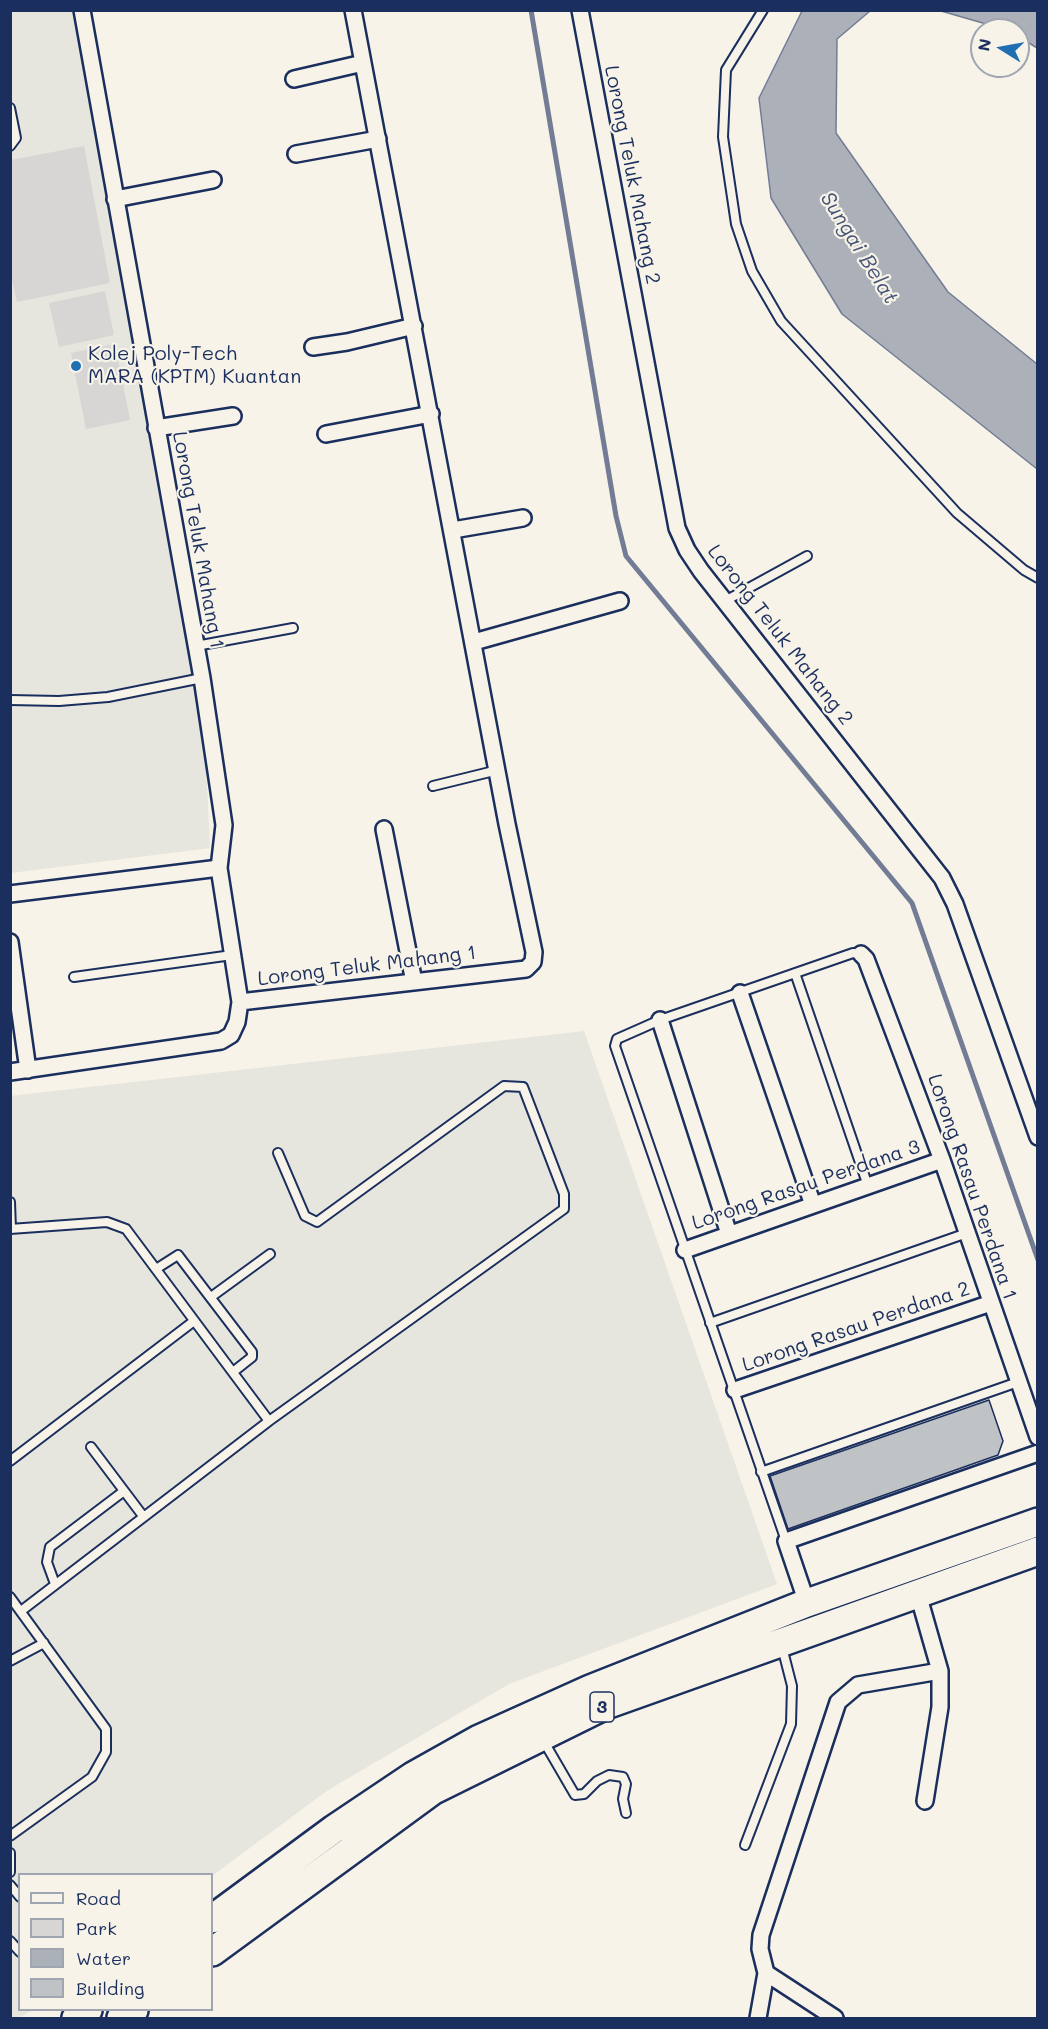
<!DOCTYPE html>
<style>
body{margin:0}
#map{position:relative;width:1048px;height:2029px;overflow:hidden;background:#f7f3e8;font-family:Mali,sans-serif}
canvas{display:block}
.frame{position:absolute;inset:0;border:12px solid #1b2f5e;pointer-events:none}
.legend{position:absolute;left:18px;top:1873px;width:195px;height:138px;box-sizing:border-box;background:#f7f3e8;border:2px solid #9fa5b1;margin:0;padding:8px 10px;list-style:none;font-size:18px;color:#1b2f5e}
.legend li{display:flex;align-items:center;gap:12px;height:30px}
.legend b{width:30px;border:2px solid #9fa5b1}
.north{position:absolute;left:970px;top:18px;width:60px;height:60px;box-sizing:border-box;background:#f7f3e8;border:2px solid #9fa5b1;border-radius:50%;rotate:281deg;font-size:16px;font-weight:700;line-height:24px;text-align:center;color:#1b2f5e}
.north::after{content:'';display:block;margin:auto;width:21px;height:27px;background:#1f6fb2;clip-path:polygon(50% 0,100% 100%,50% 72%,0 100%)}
</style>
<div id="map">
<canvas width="1048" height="2029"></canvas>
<div class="frame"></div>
<ul class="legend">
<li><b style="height:8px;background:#f7f3e8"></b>Road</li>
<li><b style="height:16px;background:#d7d6d4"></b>Park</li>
<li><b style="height:16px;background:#acb0b9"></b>Water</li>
<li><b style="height:16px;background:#c0c3c5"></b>Building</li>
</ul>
<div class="north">N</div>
</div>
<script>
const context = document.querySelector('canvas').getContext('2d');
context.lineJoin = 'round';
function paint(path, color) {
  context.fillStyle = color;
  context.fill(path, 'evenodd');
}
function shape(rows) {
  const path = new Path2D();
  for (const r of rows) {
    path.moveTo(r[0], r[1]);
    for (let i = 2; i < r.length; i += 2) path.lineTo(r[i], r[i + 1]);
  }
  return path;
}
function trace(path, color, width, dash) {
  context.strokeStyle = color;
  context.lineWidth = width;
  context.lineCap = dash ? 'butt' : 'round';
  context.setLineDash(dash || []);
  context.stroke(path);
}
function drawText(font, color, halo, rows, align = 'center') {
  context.font = font + ' Mali,sans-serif';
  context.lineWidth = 4.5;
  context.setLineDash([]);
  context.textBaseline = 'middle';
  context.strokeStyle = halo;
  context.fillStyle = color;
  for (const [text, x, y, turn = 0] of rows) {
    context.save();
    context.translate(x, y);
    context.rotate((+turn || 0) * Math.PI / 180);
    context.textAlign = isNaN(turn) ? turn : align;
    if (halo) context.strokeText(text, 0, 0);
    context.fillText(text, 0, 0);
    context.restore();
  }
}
const built = shape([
 [10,11,77,11,204,721,210,848,11,873],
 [584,1031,777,1584,509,1684,328,1790,212,1876,20,1874,20,2010,32,2010,19,2018,10,2018,10,1096]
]);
const green = shape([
 [84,146,110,283,17,302,10,271,11,160],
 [105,291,114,335,59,347,49,303],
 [115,344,130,420,86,429,71,353]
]);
const water = shape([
 [802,11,870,11,837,39,836,133,948,292,1037,364,1037,469,842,314,771,198,759,98,802,11],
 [941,11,1037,11,1037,48,1018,36,1018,30,1007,30,941,11]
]);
const stream = shape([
 [531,10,616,516,626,556,912,903,1038,1260]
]);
const building = shape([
 [989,1400,1003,1441,998,1455,788,1529,770,1476,989,1400]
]);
const lane = shape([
 [763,10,726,70,723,137,736,224,752,271,781,321,957,513,1024,570,1038,578],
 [10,108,16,138,10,146],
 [725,601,807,556],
 [196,646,293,628],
 [10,700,59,701,108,697,202,678],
 [433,786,498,770],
 [795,973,868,1186],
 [74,977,232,955],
 [10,1202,11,1229],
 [10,1229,107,1222,126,1229,269,1421,21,1611],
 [156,1269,178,1255,252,1352,252,1357,233,1372],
 [211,1297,270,1254],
 [710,1323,967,1233],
 [269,1421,564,1209,564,1194,523,1087,504,1086,317,1222,305,1216,278,1153],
 [91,1447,143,1516],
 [10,1461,194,1321],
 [761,1472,1018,1382],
 [786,1541,615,1046,617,1039,660,1020,853,953,861,954],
 [55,1584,47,1562,50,1547,124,1491],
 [10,1597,106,1729,106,1752,92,1777,10,1836],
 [10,1661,44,1643],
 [543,1740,575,1795,584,1794,597,1781,609,1775,623,1777,626,1784,623,1799,626,1813],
 [745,1845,791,1724,792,1686,782,1647],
 [10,1853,10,1872],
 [10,1885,20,1897],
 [10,1941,20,1952]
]);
const street = shape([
 [580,10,677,528,687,550,701,571,942,878,955,904,1038,1137],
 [294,79,363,63],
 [296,154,378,139],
 [115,199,213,180],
 [313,347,347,342,414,326],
 [156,428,233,416],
 [326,434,431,414],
 [453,530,523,518],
 [474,642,620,601],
 [384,829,414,982],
 [10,894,219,868],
 [10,942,28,1070],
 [861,954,866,959,942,1160,1038,1437],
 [740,993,813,1205],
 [240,1002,526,969,533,962,534,952,507,824,353,10],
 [660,1020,729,1234],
 [10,1072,221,1041,231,1035,237,1022,240,1002,219,868,224,825,202,678,82,10],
 [685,1250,942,1160],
 [735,1390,991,1303],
 [918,1594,940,1671,940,1707,925,1801],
 [807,1603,786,1541,1038,1453],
 [758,2018,766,1973],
 [835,2018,766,1973,760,1949,761,1935,838,1702,858,1685,940,1671]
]);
const highway = shape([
 [212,1919,334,1829,413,1776,479,1739,590,1689,807,1603,1038,1522],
 [212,1952,432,1791,606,1705,1038,1551],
 [76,2018,88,2010],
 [121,2018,134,2010]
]);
const markers = [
 [76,366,6,"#1f6fb2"]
];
const shields = [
 [602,1707,24]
];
const shieldNames = [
 ["3",602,1707]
];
const streetNames = [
 ["Lorong Teluk Mahang 2",632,175,79],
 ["Lorong Teluk Mahang 1",198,540,80],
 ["Lorong Teluk Mahang 2",780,635,52],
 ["Lorong Teluk Mahang 1",367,966,-7],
 ["Lorong Rasau Perdana 3",806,1185,-19],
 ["Lorong Rasau Perdana 1",972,1187,71],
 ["Lorong Rasau Perdana 2",856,1327,-19]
];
const poiNames = [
 ["Kolej Poly-Tech",88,354],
 ["MARA (KPTM) Kuantan",88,377]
];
const waterNames = [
 ["Sungai Belat",859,248,58]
];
paint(built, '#e6e5de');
paint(green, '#d7d6d4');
paint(water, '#acb0b9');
trace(water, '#727c95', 1.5);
trace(stream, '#727c95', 5);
paint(building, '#c0c3c5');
trace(building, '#1b2f5e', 1.5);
trace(lane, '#1b2f5e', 12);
trace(street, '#1b2f5e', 20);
trace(highway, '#1b2f5e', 32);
trace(lane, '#f7f3e8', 8);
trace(street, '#f7f3e8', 15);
trace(highway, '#f7f3e8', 27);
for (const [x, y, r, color] of markers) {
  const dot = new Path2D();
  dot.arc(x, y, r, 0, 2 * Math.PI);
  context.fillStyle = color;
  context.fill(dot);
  trace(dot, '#f7f3e8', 2);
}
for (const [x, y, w] of shields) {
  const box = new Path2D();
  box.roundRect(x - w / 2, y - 15, w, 30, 4.5);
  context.fillStyle = '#f7f3e8';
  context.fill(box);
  trace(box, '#1b2f5e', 1.5);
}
drawText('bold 18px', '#1b2f5e', null, shieldNames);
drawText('20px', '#1b2f5e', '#f7f3e8', streetNames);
drawText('20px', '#1b2f5e', '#f7f3e8', poiNames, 'left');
drawText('italic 21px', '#465679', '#f7f3e8', waterNames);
</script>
